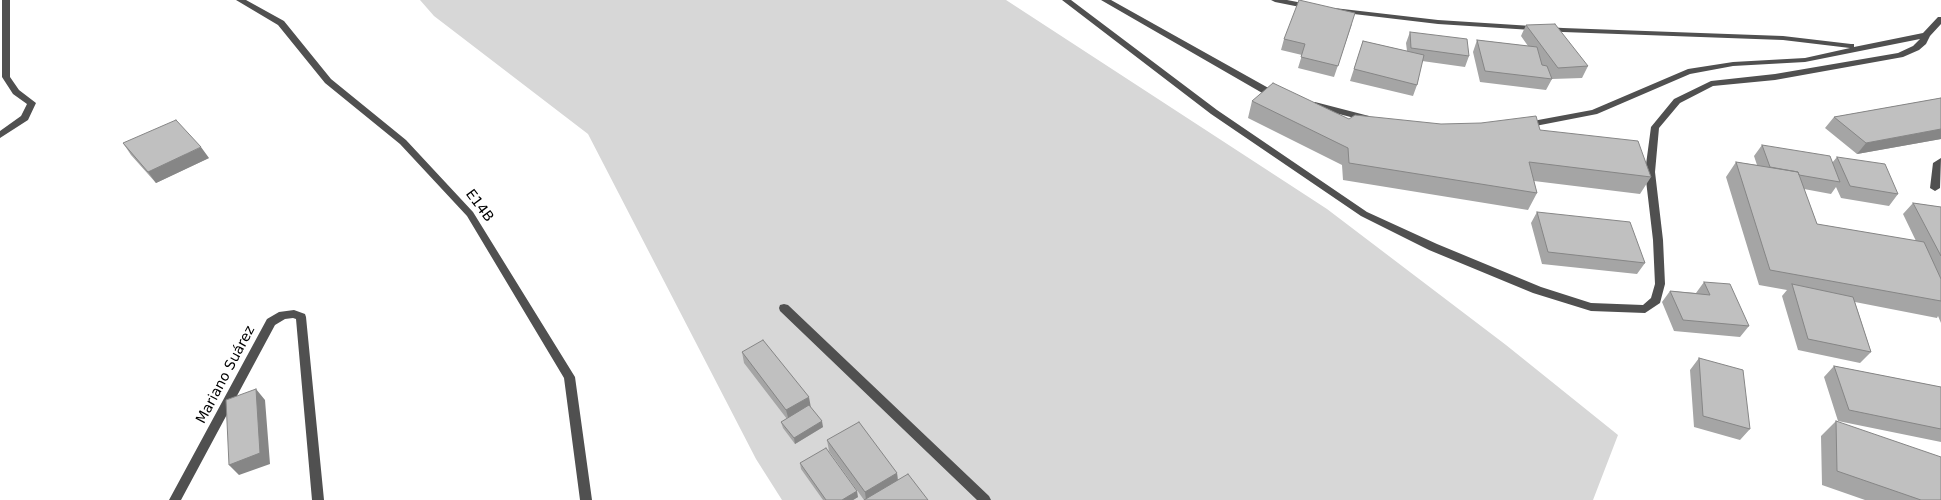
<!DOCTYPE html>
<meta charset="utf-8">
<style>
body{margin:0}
canvas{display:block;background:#fff}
</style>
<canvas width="1941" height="500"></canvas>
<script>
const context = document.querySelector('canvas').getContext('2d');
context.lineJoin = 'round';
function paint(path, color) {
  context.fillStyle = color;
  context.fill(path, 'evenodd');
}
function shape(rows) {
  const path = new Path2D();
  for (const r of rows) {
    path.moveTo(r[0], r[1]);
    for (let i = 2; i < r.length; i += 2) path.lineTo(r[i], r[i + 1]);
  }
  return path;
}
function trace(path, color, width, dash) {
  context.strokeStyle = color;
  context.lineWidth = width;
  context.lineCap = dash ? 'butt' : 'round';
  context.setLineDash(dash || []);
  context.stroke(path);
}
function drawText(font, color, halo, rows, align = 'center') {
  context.font = font + ' "DejaVu Sans",sans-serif';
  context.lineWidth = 4.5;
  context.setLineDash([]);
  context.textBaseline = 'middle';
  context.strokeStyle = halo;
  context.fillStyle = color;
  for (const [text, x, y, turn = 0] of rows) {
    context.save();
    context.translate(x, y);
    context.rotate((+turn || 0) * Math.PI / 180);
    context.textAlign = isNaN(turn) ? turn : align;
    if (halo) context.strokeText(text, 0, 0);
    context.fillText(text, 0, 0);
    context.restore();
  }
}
const green = shape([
 [420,0,1006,0,1327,209,1506,345,1618,435,1593,500,782,500,756,459,588,134,434,16]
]);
const lane = shape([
 [1062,0,1071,0,1217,110,1367,212,1437,244,1541,287,1591,303,1643,305,1651,298,1655,284,1653,240,1645,172,1651,127,1674,99,1711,81,1775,74,1898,53,1913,46,1920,39,1805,62,1733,66,1690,74,1597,114,1525,128,1522,127,1521,125,1522,123,1592,110,1688,69,1733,62,1805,58,1850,48,1783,40,1563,32,1438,24,1337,12,1333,10,1334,8,1438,20,1563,28,1783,36,1851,44,1854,44,1854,47,1923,33,1938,17,1941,17,1941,24,1930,36,1926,44,1919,50,1903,57,1775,80,1713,86,1680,103,1659,128,1655,172,1663,240,1665,284,1660,303,1645,313,1591,311,1533,293,1429,250,1361,216,1211,114,1062,0],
 [1101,0,1111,0,1281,95,1277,98,1264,94,1101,0],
 [1271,0,1287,0,1313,5,1314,7,1310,9,1275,2,1271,0],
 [1315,102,1369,116,1370,118,1366,121,1312,107,1311,105,1312,103,1315,102]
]);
const street = shape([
 [2,0,10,0,10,77,19,90,36,103,28,120,0,138,0,131,21,116,27,104,13,94,2,77,2,0],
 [236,0,246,0,284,21,331,79,406,140,473,212,575,377,592,500,580,500,564,378,467,216,400,144,325,83,278,25,236,0],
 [1941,158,1940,188,1935,191,1930,188,1933,163,1941,158],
 [784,304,788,305,989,496,991,500,977,500,780,311,779,308,780,305,784,304],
 [294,310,305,314,306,317,324,500,312,500,296,319,293,318,285,319,275,325,181,500,169,500,267,319,279,312,294,310]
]);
const wall = shape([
 [1352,24,1334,77,1298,68,1302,55,1281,50,1284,39],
 [1526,25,1588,66,1582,78,1552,79,1551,78,1552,79,1546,90,1480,82,1473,52,1477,40,1528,46,1521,36],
 [1410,32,1469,56,1465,67,1422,61,1417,85,1413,96,1350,81,1363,41,1407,51,1406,43],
 [1941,98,1941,139,1857,154,1825,128,1834,117],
 [1252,101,1349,119,1540,130,1651,177,1640,194,1534,181,1537,193,1528,210,1343,180,1342,165,1248,118],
 [123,143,209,158,156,183,131,155],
 [1762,145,1832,163,1837,157,1898,194,1889,206,1841,198,1836,187,1831,194,1804,189,1817,224,1916,241,1903,214,1913,203,1941,207,1941,323,1938,316,1937,318,1855,302,1871,352,1860,363,1798,350,1782,296,1787,290,1759,285,1726,177,1736,162,1757,165,1754,156],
 [1537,212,1645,263,1637,274,1542,264,1531,223],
 [1704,282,1749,326,1740,337,1674,331,1662,302,1670,291,1696,293],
 [742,352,810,407,823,427,795,444,783,428,781,422,787,419,744,363],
 [1699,358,1750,429,1740,440,1694,427,1690,370],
 [1834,366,1941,387,1941,442,1838,421,1824,377],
 [1836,421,1941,500,1865,500,1822,485,1821,436],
 [827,440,897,473,898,480,864,500,829,451],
 [800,463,858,497,853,500,823,500,801,469]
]);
const shadedWall = shape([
 [1941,129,1941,139,1857,154,1866,143],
 [201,147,209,158,156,183,148,172],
 [256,389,265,400,270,464,239,475,229,465],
 [809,397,811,408,789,421,786,410],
 [822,421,823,427,795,444,794,438],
 [897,473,898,484,866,500,865,492],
 [857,491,858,497,853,500,842,500]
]);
const building = shape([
 [1299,0,1355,13,1338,66,1301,57,1305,44,1284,39,1299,0],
 [1555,24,1588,66,1558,68,1526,25,1555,24],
 [1410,32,1467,39,1469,56,1411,48,1410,32],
 [1477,40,1537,47,1542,65,1547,66,1552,79,1485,71,1477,40],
 [1363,41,1424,55,1417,85,1354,69,1363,41],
 [1273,83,1349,119,1355,115,1441,124,1481,123,1536,116,1540,130,1638,141,1651,177,1529,162,1537,193,1349,163,1348,148,1252,101,1273,83],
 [1941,98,1941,129,1866,143,1834,117,1941,98],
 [176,120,201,147,148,172,123,143,176,120],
 [1762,145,1830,156,1840,182,1799,175,1798,172,1770,167,1762,145],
 [1837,157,1885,164,1898,194,1850,186,1837,157],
 [1736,162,1798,172,1817,224,1924,242,1941,279,1941,301,1770,270,1736,162],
 [1913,203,1941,207,1941,256,1913,203],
 [1537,212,1630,222,1645,263,1548,252,1537,212],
 [1704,282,1730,284,1749,326,1683,320,1670,291,1710,295,1704,282],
 [1792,284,1853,297,1871,352,1808,339,1792,284],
 [763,340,809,397,786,410,742,352,763,340],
 [1699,358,1743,370,1750,429,1703,416,1699,358],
 [1834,366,1941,387,1941,429,1849,410,1834,366],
 [256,389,260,453,229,465,226,400,256,389],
 [809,405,822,421,794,438,781,422,809,405],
 [1836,421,1941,457,1941,500,1921,500,1837,471,1836,421],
 [859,422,897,473,865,492,827,440,859,422],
 [826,448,857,491,842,500,826,500,800,463,826,448],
 [908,474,928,500,864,500,908,474]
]);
const streetNames = [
 ["E14B",479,206,53],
 ["Mariano Suárez",226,375,-62]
];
paint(green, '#d7d7d7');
paint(lane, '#505050');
paint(street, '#505050');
paint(wall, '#a5a5a5');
paint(shadedWall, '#868686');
paint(building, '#c0c0c0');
trace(building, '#868686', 1);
drawText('14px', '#000', '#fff', streetNames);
</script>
